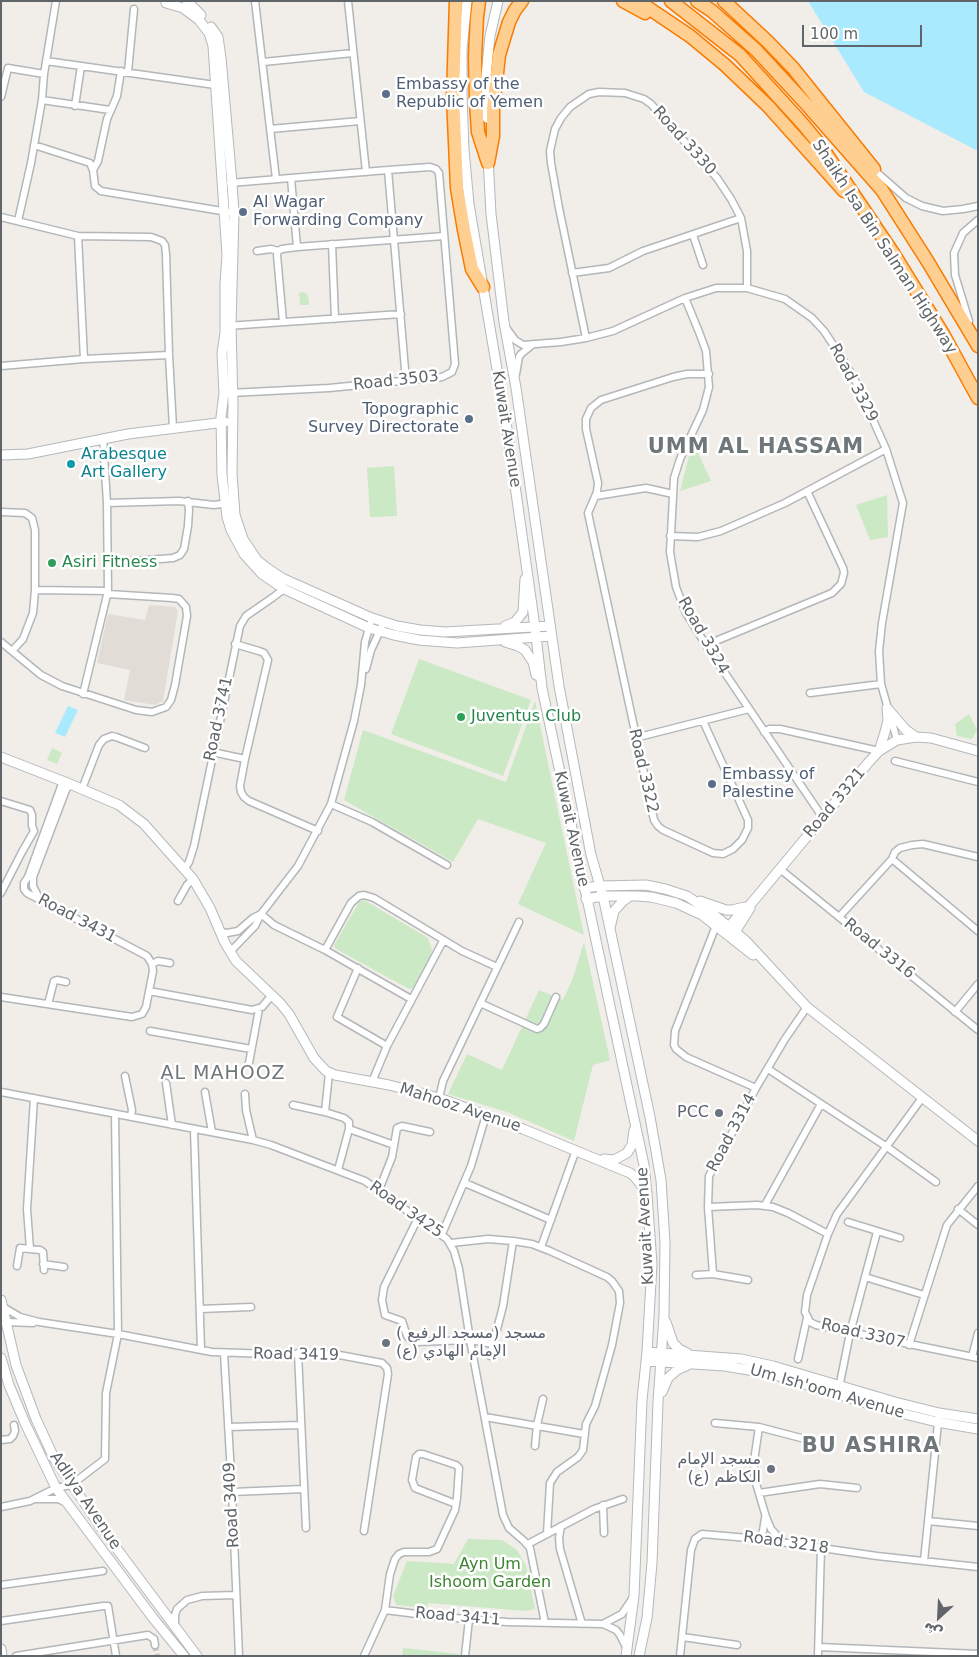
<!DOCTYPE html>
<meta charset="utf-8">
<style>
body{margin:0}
#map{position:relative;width:979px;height:1657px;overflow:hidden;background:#f1ede8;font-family:"DejaVu Sans",Vazirmatn,sans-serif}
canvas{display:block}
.frame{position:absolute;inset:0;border:2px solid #5f6568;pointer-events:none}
.north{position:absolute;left:914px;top:1592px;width:50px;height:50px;-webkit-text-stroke:4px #fff;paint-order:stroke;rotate:205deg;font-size:14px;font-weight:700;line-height:20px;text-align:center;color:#5f6568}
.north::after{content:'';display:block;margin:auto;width:18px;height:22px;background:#5f6568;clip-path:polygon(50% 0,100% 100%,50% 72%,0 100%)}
.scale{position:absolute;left:802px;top:25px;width:120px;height:22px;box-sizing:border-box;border:2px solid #5f6568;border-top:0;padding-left:6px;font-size:15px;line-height:18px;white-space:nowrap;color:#5f6568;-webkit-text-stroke:4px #fff;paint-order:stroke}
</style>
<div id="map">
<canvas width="979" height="1657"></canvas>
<div class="frame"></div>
<div class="north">ش</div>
<div class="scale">100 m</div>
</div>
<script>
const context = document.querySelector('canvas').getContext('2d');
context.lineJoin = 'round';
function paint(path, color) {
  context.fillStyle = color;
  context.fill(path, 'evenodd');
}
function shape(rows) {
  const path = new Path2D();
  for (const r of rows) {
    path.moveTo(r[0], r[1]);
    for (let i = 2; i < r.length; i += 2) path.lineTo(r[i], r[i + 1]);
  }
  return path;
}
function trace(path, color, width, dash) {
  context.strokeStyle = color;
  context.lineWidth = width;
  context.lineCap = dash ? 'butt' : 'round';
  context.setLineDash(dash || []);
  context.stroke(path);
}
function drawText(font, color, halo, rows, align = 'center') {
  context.font = font + ' "DejaVu Sans",Vazirmatn,sans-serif';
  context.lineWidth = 5;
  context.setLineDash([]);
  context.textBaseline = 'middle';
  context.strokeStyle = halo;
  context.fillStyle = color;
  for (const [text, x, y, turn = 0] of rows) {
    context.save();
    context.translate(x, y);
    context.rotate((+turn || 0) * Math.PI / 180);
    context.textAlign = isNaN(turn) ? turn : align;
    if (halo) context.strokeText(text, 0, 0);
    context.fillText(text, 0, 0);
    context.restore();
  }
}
const education = shape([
 [149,605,175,607,178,611,163,701,155,705,124,700,130,670,97,663,108,614,145,620]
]);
const green = shape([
 [304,292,308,296,309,305,300,305,299,293],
 [696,449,711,481,680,491,689,456],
 [394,466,397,516,370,517,367,468],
 [887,495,888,537,870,540,856,505],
 [419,659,531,700,503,776,391,734],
 [535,701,584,935,518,904,546,843,478,819,453,862,344,800,363,730,506,782],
 [969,714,977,730,972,739,957,736,955,724],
 [52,748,62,753,57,764,47,760],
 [364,900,428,938,432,950,430,957,413,988,409,989,336,949,334,945,360,901],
 [584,942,610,1060,593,1065,574,1141,507,1112,448,1094,467,1054,502,1070,539,990,563,1000,573,978],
 [468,1539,502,1540,517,1550,526,1566,535,1609,526,1611,428,1603,427,1608,396,1605,393,1596,407,1561,454,1564],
 [403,1648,459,1654,458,1656,402,1656]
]);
const water = shape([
 [808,1,978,1,978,151,864,92],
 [68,706,78,710,65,737,55,733]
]);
const streetTunnel = shape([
 [155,1645,157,1656]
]);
const street = shape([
 [255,1,276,179],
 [348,1,366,172],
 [46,61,215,85],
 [263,62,353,53],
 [128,72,134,9],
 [1,97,8,68,44,74],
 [42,100,110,110],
 [75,106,81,66],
 [270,129,360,121],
 [34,145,90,163,93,170,95,186,101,191,234,213],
 [93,170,98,161,107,119,117,96,121,71],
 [388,170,406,381],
 [874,170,906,198,922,206,943,211,963,209,978,206],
 [291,178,297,247],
 [1,217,78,236,151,237,162,241,165,245,166,254,169,355,173,428],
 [18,221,31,163,42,100,44,74,56,1],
 [693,235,703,265],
 [78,236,84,359],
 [332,244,335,319],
 [257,251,271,249,278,251,282,249,297,247,444,236],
 [278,251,277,255,283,322],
 [572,273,609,268,643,251,741,218],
 [685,298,699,332,706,351,709,387,703,410,680,459,674,478,670,552,676,587,686,613,706,645,823,818],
 [969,321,955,275,954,253,963,233,978,220],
 [227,326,401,314],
 [507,329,515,340,523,345,561,342,586,338,613,331,685,298,716,288,747,288,785,299,812,318,824,331,842,358,856,382,886,449,903,503,882,623,879,651,881,684,897,740],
 [586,338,559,208,551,163,550,151,555,129,561,118,570,107,589,94,599,92,625,93,644,99,651,104,668,123,717,178,731,199,741,218,747,251,747,288],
 [1,366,84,359,169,355],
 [516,374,519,357,521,354,532,345],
 [230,393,329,388,442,377,452,372,455,364,439,173,436,169,430,167,388,170,230,183],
 [596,496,646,488,673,494],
 [107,503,179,501,214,505,228,503],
 [1,512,25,513,32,518,35,530,35,590,33,613,23,639,12,651],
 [670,536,698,537,721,531,785,503,886,449],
 [108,563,173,558,180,555,184,549,188,526,189,510,188,501],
 [35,590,108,591],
 [1,642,41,675,62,686,136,710,152,712,166,707,171,700,175,685,187,616,186,607,179,599,172,598,108,594],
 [235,644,259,651,264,653,268,660,245,759,240,786,241,792,244,797,249,801,318,831],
 [706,645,832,593,841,584,844,573,843,568,807,491],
 [366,669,371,650,384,622],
 [810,693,881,684],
 [83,694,108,591,107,503,103,438],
 [703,721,748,820,748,828,742,840,733,849,723,854,713,853,663,830,658,826,654,820,588,513,597,492,598,483,586,429,586,419,591,408,601,400,673,377,687,374,709,374],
 [764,732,769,729,780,729,879,751],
 [635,738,749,709],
 [212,752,245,759],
 [895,761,978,782],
 [82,789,99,745,104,739,112,736,116,737,145,748],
 [1,801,30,810,32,815,32,826,34,831,22,852,1,893],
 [331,804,372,822,447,865],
 [892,859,978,931],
 [185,868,189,862,194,846,240,626,246,616,272,598,284,589],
 [780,869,978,1030],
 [39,898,33,886,33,877,66,790,70,784],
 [178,901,187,885,193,879],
 [261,914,274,925,325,950,411,999],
 [839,917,892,859,895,852,900,848,912,845,923,844,978,857],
 [717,923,675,1031,674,1045,676,1049,686,1057,756,1088],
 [220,932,227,933,238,931,253,918,261,914],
 [325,950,351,903,359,896,364,895,374,898,462,951,497,967],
 [230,952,255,926,261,914,298,866,331,804,354,721,361,685,365,642,372,618],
 [152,964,158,961,170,963],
 [358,968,337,1017,387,1046],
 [149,991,252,1010,262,1007,272,995],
 [1,997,132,1017,142,1014,146,1007,153,971,152,964,147,956,27,893,24,889,24,883,28,877,63,781],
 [480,1003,537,1029,540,1028,544,1024,556,997],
 [48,1004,54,981,57,980,66,982],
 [955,1012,978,984],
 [150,1031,251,1049],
 [249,1063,259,1009],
 [768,1069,887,1147,936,1182],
 [125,1076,132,1110,131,1117],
 [372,1082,387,1046,443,941],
 [166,1083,172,1125],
 [1,1092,253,1140,271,1145,365,1181,447,1239,454,1251,459,1269,470,1340,503,1515,509,1528,524,1541,530,1548,545,1623],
 [205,1092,212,1132],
 [245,1094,246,1110,253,1140],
 [439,1098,443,1081,519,922],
 [922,1098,837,1214,828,1234,807,1295,805,1312,810,1322,816,1325,978,1358],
 [293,1105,325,1112,344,1118,349,1122,349,1129,338,1170],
 [325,1112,329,1073],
 [194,1129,201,1350],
 [349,1129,394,1145],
 [465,1183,551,1220],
 [379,1190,392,1157,397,1128,402,1126,430,1132],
 [765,1205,821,1104],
 [708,1207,757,1205,773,1207,788,1213,828,1234],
 [958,1209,978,1225],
 [418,1218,384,1287,382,1300,385,1315,402,1321,407,1336,411,1340,416,1342,470,1340,493,1344],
 [848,1222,900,1238],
 [442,1234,471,1166,486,1115],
 [451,1243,488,1239,513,1241,532,1244,550,1251,607,1277,612,1281,619,1291,620,1303,612,1345,595,1406,586,1424,583,1450,578,1457,557,1472,550,1483,547,1534],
 [541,1247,576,1150],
 [30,1249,27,1209,34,1098],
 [43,1264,64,1267],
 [17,1266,20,1248,40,1250,43,1252,44,1270],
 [713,1274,708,1207,709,1176,756,1088,785,1039,807,1007],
 [696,1275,713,1274,748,1280],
 [865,1277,924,1295],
 [3,1307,20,1317,39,1322,118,1334,212,1352,271,1354,334,1354,382,1363,387,1368,388,1374,364,1531],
 [200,1309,251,1307],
 [6,1322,33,1323],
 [909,1345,947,1225,978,1186],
 [224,1353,232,1492,239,1656],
 [298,1353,306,1528],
 [490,1356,503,1306,513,1241],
 [972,1357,978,1333],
 [798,1359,807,1318],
 [839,1388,850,1333,877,1232],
 [485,1417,584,1434],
 [715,1423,759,1427,801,1438],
 [228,1427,301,1425],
 [759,1427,754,1461,755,1480,766,1517,771,1529,783,1542],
 [1,1440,10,1439,13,1436,15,1431,14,1425],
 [535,1446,537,1425,543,1399],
 [232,1492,304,1489],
 [759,1493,820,1484,857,1488],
 [34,1499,58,1499,67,1503],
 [603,1505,604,1533],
 [1,1507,30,1501,56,1488,71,1485,105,1459,106,1393,118,1334,115,1114],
 [928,1521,978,1526],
 [561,1526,559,1538,560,1549,582,1624],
 [760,1539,763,1531,765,1518],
 [528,1544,594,1509,623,1499],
 [924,1561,939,1413],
 [1,1585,103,1571],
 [385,1610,441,1617,507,1622,603,1624,622,1614,632,1599],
 [1,1621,103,1606,108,1606,116,1656],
 [603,1624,616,1630,620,1635,626,1647],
 [175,1626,175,1615,177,1609,187,1600,202,1596,236,1595],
 [683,1637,737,1645],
 [819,1647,978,1654],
 [16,1656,148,1635,154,1639,155,1645],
 [364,1656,385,1610,390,1574,395,1559,399,1554,404,1552,429,1552,437,1549,455,1510,457,1498,459,1468,456,1465,423,1454,419,1454,416,1457,412,1480,415,1488,456,1504],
 [465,1656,469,1619],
 [680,1656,691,1550,695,1539,702,1534,760,1539,877,1556,978,1567],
 [818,1656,821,1547]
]);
const secondary = shape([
 [187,1,201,15],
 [467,1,462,49,462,95,464,150,469,204,506,422,535,627,542,688,644,1165,647,1195,652,1264,647,1352,642,1400,634,1596,626,1656],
 [166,3,183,8,199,20,209,33,213,46,227,255,225,284,225,333,222,353,224,393,221,417,222,475,227,517,231,530,244,554,262,574,284,589,369,628,394,635,419,640,457,643,551,636],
 [211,27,218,37,221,58,232,183,234,213,231,325,233,405,232,474,235,515,243,539,257,560,267,568,282,578,372,618,397,626,420,630,445,632,550,626],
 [487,118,486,77,488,56,490,36,498,1],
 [488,158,491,214,504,322,516,388,559,686,591,855,603,896,650,1117,661,1180,665,1242,664,1316,658,1402,652,1563,647,1618,639,1656],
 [1,455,28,454,128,434,225,422],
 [505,626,515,622,523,612,525,579],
 [505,642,518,646,525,650,533,662,536,675],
 [887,708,906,730,916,737],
 [879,751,885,732,888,720,887,708],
 [1,757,70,784,119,805,144,824,193,879,210,908,225,943,236,961,280,1003,289,1014,314,1058,326,1071,335,1075,389,1085,439,1098,523,1129,630,1173,635,1177,647,1193],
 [584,888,600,886,646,885,665,889,687,896,708,910,746,941,807,1007,978,1141],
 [586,899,603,896,637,896,651,897,676,903,702,915,753,955],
 [700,901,726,910,732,910,745,907],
 [610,928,614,911,623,901,630,896],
 [731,933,735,932,750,908],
 [729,936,729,927,742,911,750,905,868,763,879,751,897,740,916,737,931,738,978,751],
 [604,1159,614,1160,627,1153,632,1145,634,1130],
 [1,1300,16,1365,36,1419,54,1458,102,1529,197,1656],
 [666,1322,673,1343,679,1349,687,1353],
 [647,1352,741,1359,773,1366,895,1402,939,1413,978,1419],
 [1,1358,9,1385,25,1423,56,1488,153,1618,184,1656],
 [646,1361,725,1366,772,1374,892,1411,937,1422,978,1429],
 [662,1392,668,1378,677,1370,688,1365],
 [1,1649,2,1656]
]);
const highway = shape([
 [456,1,453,96,457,188,464,230,472,269,483,287],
 [479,1,477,17,475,57,476,101,478,132,487,160],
 [623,1,645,13],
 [638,1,690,36,725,65,768,106,844,191],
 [671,1,740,55,802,123,821,146,893,253,943,334,978,398],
 [697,1,712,11,756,50,808,106,882,190,928,262,978,346],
 [724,1,767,41,793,68,874,169],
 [488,163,493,136,493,109,499,55,509,22,515,10,522,1]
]);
const markers = [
 [386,94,5,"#5c6f8a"],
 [243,212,5,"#5c6f8a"],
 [469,419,5,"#5c6f8a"],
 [71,464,5,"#0f9aa8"],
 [52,563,5,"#2e9e5b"],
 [461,717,5,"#2e9e5b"],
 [712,784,5,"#5c6f8a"],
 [719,1113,5,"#6b7280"],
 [386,1343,5,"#6b7280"],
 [771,1469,5,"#6b7280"]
];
const serviceNames = [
 ["Embassy of the",396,85],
 ["Republic of Yemen",396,103],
 ["Al Wagar",253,203],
 ["Forwarding Company",253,221],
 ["Topographic",459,410,"right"],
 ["Survey Directorate",459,428,"right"],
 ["Embassy of",722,775],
 ["Palestine",722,793]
];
const streetNames = [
 ["Road 3330",684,141,48],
 ["Shaikh Isa Bin Salman Highway",884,247,57],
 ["Road 3503",396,381,-6],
 ["Road 3329",853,383,62],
 ["Kuwait Avenue",506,429,81],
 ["Road 3324",703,636,60],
 ["Road 3741",219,719,-78],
 ["Road 3322",643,771,77],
 ["Road 3321",835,803,-50],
 ["Kuwait Avenue",571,829,78],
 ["Road 3431",77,919,28],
 ["Road 3316",879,949,39],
 ["Mahooz Avenue",460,1108,18],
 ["Road 3314",732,1133,-62],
 ["Road 3425",406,1210,35],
 ["Kuwait Avenue",646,1226,-93],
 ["Road 3307",863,1334,13],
 ["Road 3419",296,1355,1],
 ["Um Ish'oom Avenue",827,1392,16],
 ["Adliya Avenue",85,1501,56],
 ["Road 3409",232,1505,-93],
 ["Road 3218",786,1543,8],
 ["Road 3411",458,1617,5]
];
const cultureNames = [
 ["Arabesque",81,455],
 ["Art Gallery",81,473]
];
const leisureNames = [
 ["Asiri Fitness",62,563],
 ["Juventus Club",471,717]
];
const worshipNames = [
 ["PCC",709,1113],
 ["( مسجد الرفيع) مسجد",396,1334,"left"],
 ["الإمام الهادي (ع)",396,1352,"left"],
 ["مسجد الإمام",761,1460],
 ["الكاظم (ع)",761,1478]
];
const parkNames = [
 ["Ayn Um",490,1565],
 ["Ishoom Garden",490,1583]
];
const quarterNames = [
 ["AL MAHOOZ",223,1074]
];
const districtNames = [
 ["UMM AL HASSAM",756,448],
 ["BU ASHIRA",871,1447]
];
paint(education, '#e1ddd6');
paint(green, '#cbe9c4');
paint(water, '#aaeaff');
trace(streetTunnel, '#cccbc8', 6, [6, 3]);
trace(street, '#b3b7ba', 9);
trace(secondary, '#b4b9bc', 11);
trace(highway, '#f97b00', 15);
trace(street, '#fff', 6);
trace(secondary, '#fff', 9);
trace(highway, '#ffce91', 12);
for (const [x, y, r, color] of markers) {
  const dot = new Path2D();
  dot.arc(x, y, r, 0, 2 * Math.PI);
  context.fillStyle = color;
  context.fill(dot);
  trace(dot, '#fff', 2);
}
drawText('16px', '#4e5e75', '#fff', serviceNames, 'left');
drawText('16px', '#5f6568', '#fff', streetNames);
drawText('16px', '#0d838f', '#fff', cultureNames, 'left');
drawText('16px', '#27864d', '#fff', leisureNames, 'left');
drawText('16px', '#5b616d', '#fff', worshipNames, 'right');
drawText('16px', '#3e8431', '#fff', parkNames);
context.letterSpacing = '1px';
drawText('19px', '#70777a', '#fff', quarterNames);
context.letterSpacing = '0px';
context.letterSpacing = '1px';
drawText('bold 21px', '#70777a', '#fff', districtNames);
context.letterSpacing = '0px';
</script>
